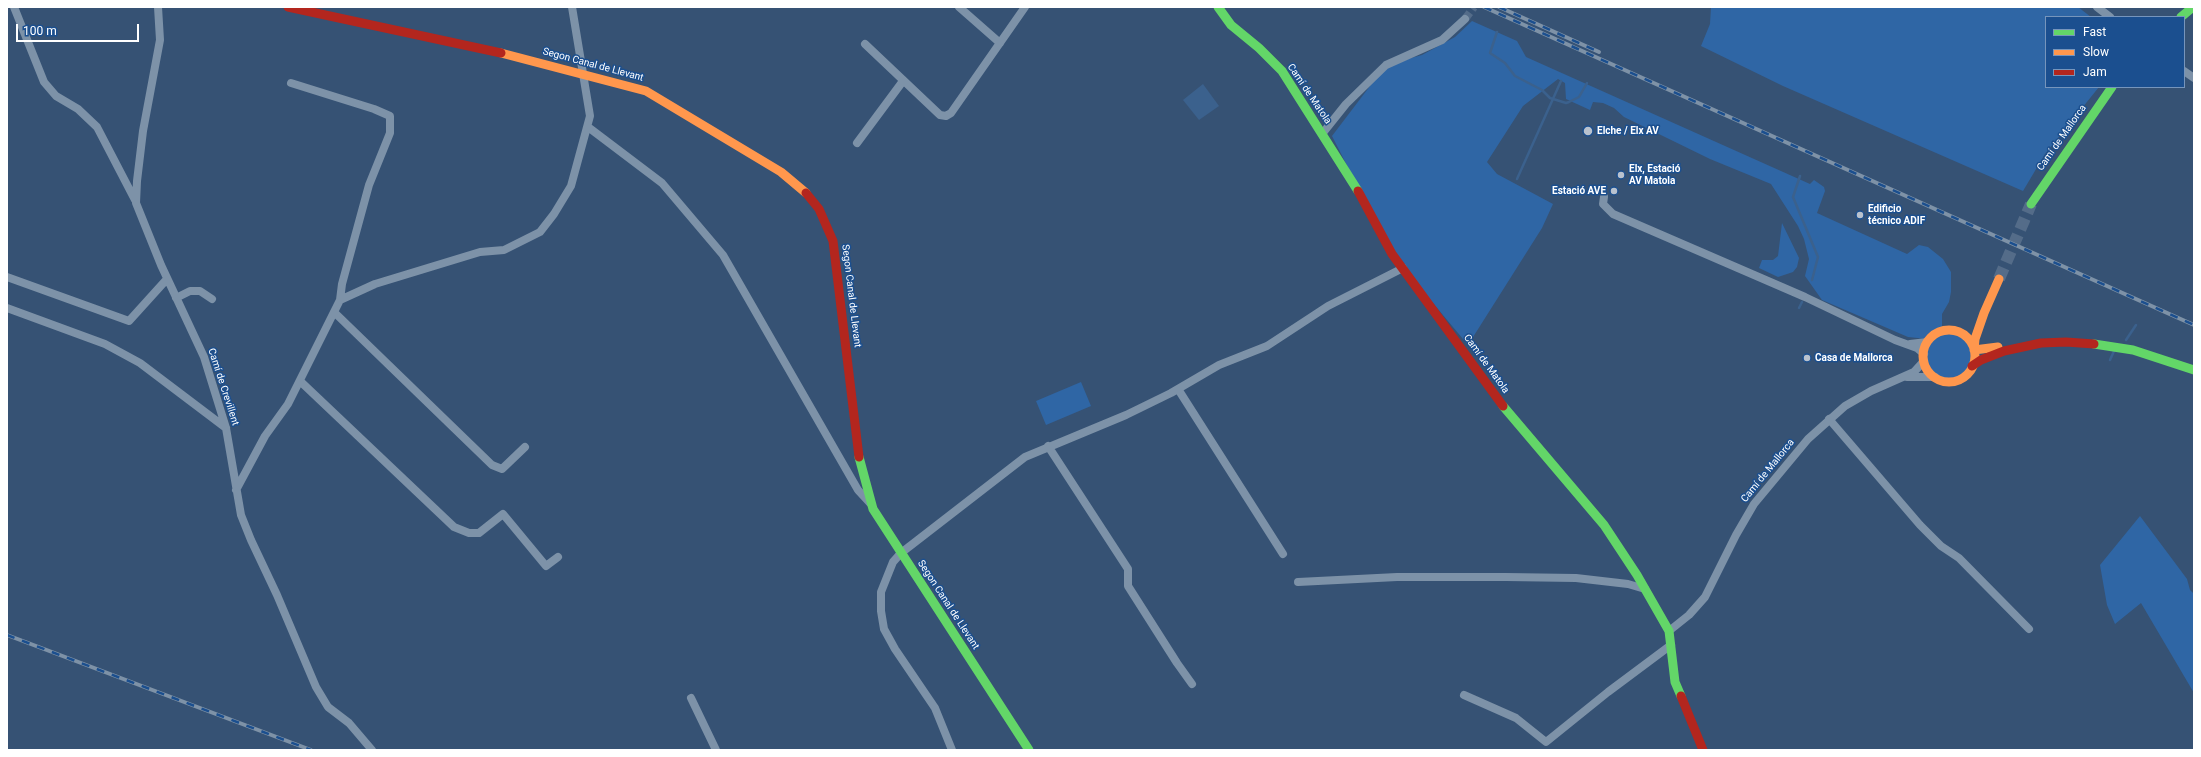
<!DOCTYPE html>
<meta charset="utf-8">
<style>
body{margin:0}
#map{position:relative;width:2201px;height:757px;overflow:hidden;background:#365274;font-family:Roboto,sans-serif}
canvas{display:block}
.frame{position:absolute;inset:0;border:8px solid #fff;pointer-events:none}
.legend{position:absolute;left:2045px;top:16px;width:140px;height:72px;box-sizing:border-box;background:#1b4f8f;border:1px solid #7695bc;margin:0;padding:5px 7px;list-style:none;font-size:12px;color:#fff}
.legend li{display:flex;align-items:center;gap:8px;height:20px}
.legend b{width:20px;border:1px solid #7695bc}
.scale{position:absolute;left:16px;top:24px;width:123px;height:18px;box-sizing:border-box;border:2px solid #fff;border-top:0;padding-left:5px;font-size:12px;line-height:14px;white-space:nowrap;color:#fff;-webkit-text-stroke:3px #1b4f8f;paint-order:stroke}
</style>
<div id="map">
<canvas width="2201" height="757"></canvas>
<div class="frame"></div>
<ul class="legend">
<li><b style="height:5px;background:#63d668"></b>Fast</li>
<li><b style="height:5px;background:#ff974d"></b>Slow</li>
<li><b style="height:5px;background:#b3261e"></b>Jam</li>
</ul>
<div class="scale">100 m</div>
</div>
<script>
const context = document.querySelector('canvas').getContext('2d');
context.lineJoin = 'round';
function paint(path, color) {
  context.fillStyle = color;
  context.fill(path, 'evenodd');
}
function shape(rows) {
  const path = new Path2D();
  for (const r of rows) {
    if (r.length === 3) {
      path.moveTo(r[0] + r[2], r[1]);
      path.arc(r[0], r[1], r[2], 0, 2 * Math.PI);
      continue;
    }
    path.moveTo(r[0], r[1]);
    for (let i = 2; i < r.length; i += 2) path.lineTo(r[i], r[i + 1]);
  }
  return path;
}
function trace(path, color, width, dash) {
  context.strokeStyle = color;
  context.lineWidth = width;
  context.lineCap = dash ? 'butt' : 'round';
  context.setLineDash(dash || []);
  context.stroke(path);
}
function drawText(font, color, halo, rows, align = 'center') {
  context.font = font + ' Roboto,sans-serif';
  context.lineWidth = 3;
  context.setLineDash([]);
  context.textBaseline = 'middle';
  context.strokeStyle = halo;
  context.fillStyle = color;
  for (const [text, x, y, turn = 0] of rows) {
    context.save();
    context.translate(x, y);
    context.rotate((+turn || 0) * Math.PI / 180);
    context.textAlign = isNaN(turn) ? turn : align;
    if (halo) context.strokeText(text, 0, 0);
    context.fillText(text, 0, 0);
    context.restore();
  }
}
const green = shape([
 [1711,7,2078,7,2091,17,2046,17,2046,87,2099,87,2045,154,2023,191,1783,86,1701,46,1710,24],
 [1472,21,1517,41,1526,57,1810,184,1814,180,1824,187,1825,191,1817,213,1907,254,1919,245,1928,247,1943,259,1951,272,1951,292,1949,302,1942,314,1942,330,1927,339,1908,337,1822,300,1805,276,1809,259,1804,239,1798,226,1771,184,1710,159,1624,117,1614,108,1603,103,1593,102,1590,110,1566,99,1565,83,1558,79,1523,106,1487,162,1497,174,1553,204,1542,228,1468,345,1392,254,1332,136,1386,65,1422,55,1455,37],
 [1782,223,1799,258,1797,267,1793,272,1778,277,1759,268,1762,260,1773,260,1778,256],
 [1949,355,24],
 [1081,382,1091,406,1046,425,1036,401],
 [2140,516,2187,579,2190,590,2194,594,2194,693,2141,603,2115,624,2107,605,2100,565]
]);
const water = shape([
 [1203,84,1219,106,1199,120,1183,100]
]);
const stream = shape([
 [1497,32,1490,53,1505,63,1515,76,1542,90,1550,98,1566,103,1569,102,1579,97,1587,83],
 [1800,176,1793,197,1818,257,1812,280],
 [1517,179,1561,81],
 [1799,308,1802,302],
 [2126,340,2136,325],
 [2110,360,2114,351]
]);
const streetTunnel = shape([
 [1465,19,1474,7]
]);
const secondaryTunnel = shape([
 [1999,279,2031,204]
]);
const street = shape([
 [14,7,44,82,56,96,78,109,97,127,135,200],
 [158,7,160,40,143,131,137,181,136,203,161,265,204,357,226,428,241,515,251,540,277,595,316,687,328,707,349,723,372,750],
 [959,7,1000,43],
 [2097,7,2110,17],
 [865,44,940,115,946,116,951,113,1025,7],
 [2184,71,2194,78],
 [291,83,374,109,390,116,390,133,369,185,342,284,340,300],
 [588,127,662,183,723,255,858,490,870,503],
 [1322,134,1346,104,1386,65,1442,40,1465,19],
 [857,143,903,81],
 [1604,197,1603,204,1613,214,1805,297,1895,340,1917,348,1924,354],
 [7,277,129,321,167,279],
 [176,298,190,291,200,291,212,299],
 [7,308,105,344,140,363,226,428],
 [334,312,492,465,502,469,525,447],
 [1910,344,1927,342],
 [1907,377,1935,377],
 [300,381,454,527,469,533,479,533,503,514,546,566,558,557],
 [1178,389,1283,554],
 [1829,419,1920,525,1941,546,1959,558,2029,629],
 [1048,446,1128,569,1128,586,1177,663,1192,684],
 [236,490,265,436,288,404,340,300,375,284,480,252,504,250,540,232,554,214,571,186,590,116,572,7],
 [1298,582,1397,577,1506,577,1576,578,1628,584,1645,589],
 [1669,631,1689,615,1705,597,1736,535,1754,504,1808,439,1845,406,1871,391,1914,372,1924,361],
 [1464,695,1516,718,1546,742,1608,692,1671,645],
 [691,698,716,750],
 [952,750,935,708,895,649,884,629,881,611,881,592,893,562,901,553,1025,457,1126,415,1171,393,1219,365,1267,346,1328,306,1403,268]
]);
const fast = shape([
 [1218,7,1231,25,1259,48,1282,71,1358,191],
 [2181,17,2193,7],
 [2031,204,2112,87],
 [2094,344,2133,350,2194,370],
 [1503,406,1604,525,1637,575,1669,631,1675,682,1681,696],
 [859,457,873,509,1029,750]
]);
const slow = shape([
 [501,53,646,91,781,172,806,193],
 [1949,356,26],
 [1974,350,1998,347],
 [1974,350,1975,339,1984,313,1999,279]
]);
const jam = shape([
 [288,7,501,53],
 [1358,191,1392,254,1503,406],
 [806,193,819,209,833,241,859,457],
 [1972,366,1981,360,2004,351,2041,343,2066,342,2094,344],
 [1681,696,1703,750]
]);
const rail = shape([
 [1484,7,2194,325],
 [1499,7,1599,52],
 [7,635,311,750]
]);
const markers = [
 [1588,131,5,"#b9c2ce"],
 [1621,175,4,"#b9c2ce"],
 [1614,191,4,"#b9c2ce"],
 [1860,215,4,"#b9c2ce"],
 [1807,358,4,"#b9c2ce"]
];
const streetNames = [
 ["Segon Canal de Llevant",593,65,15],
 ["Camí de Matola",1309,94,56],
 ["Camí de Mallorca",2062,138,-55],
 ["Segon Canal de Llevant",851,296,83],
 ["Camí de Matola",1486,364,54],
 ["Camí de Crevillent",223,387,72],
 ["Camí de Mallorca",1768,471,-51],
 ["Segon Canal de Llevant",948,605,57]
];
const poiNames = [
 ["Elche / Elx AV",1597,131],
 ["Elx, Estació",1629,169],
 ["AV Matola",1629,181],
 ["Estació AVE",1606,191,"right"],
 ["Edificio",1868,209],
 ["técnico ADIF",1868,221],
 ["Casa de Mallorca",1815,358]
];
paint(green, '#2f66a5');
paint(water, '#3b618d');
trace(stream, '#3b618d', 2.5);
trace(streetTunnel, '#546c89', 8, [8, 4]);
trace(secondaryTunnel, '#546c89', 12, [12, 6]);
trace(street, '#7d92a8', 8);
trace(fast, '#63d668', 9);
trace(slow, '#ff974d', 9);
trace(jam, '#b3261e', 9);
trace(rail, '#7e92a7', 4);
trace(rail, '#1b4f8f', 2.5, [8]);
for (const [x, y, r, color] of markers) {
  const dot = new Path2D();
  dot.arc(x, y, r, 0, 2 * Math.PI);
  context.fillStyle = color;
  context.fill(dot);
  trace(dot, '#1b4f8f', 1.5);
}
drawText('10px', '#fff', '#1b4f8f', streetNames);
drawText('bold 10px', '#fff', '#1b4f8f', poiNames, 'left');
</script>
